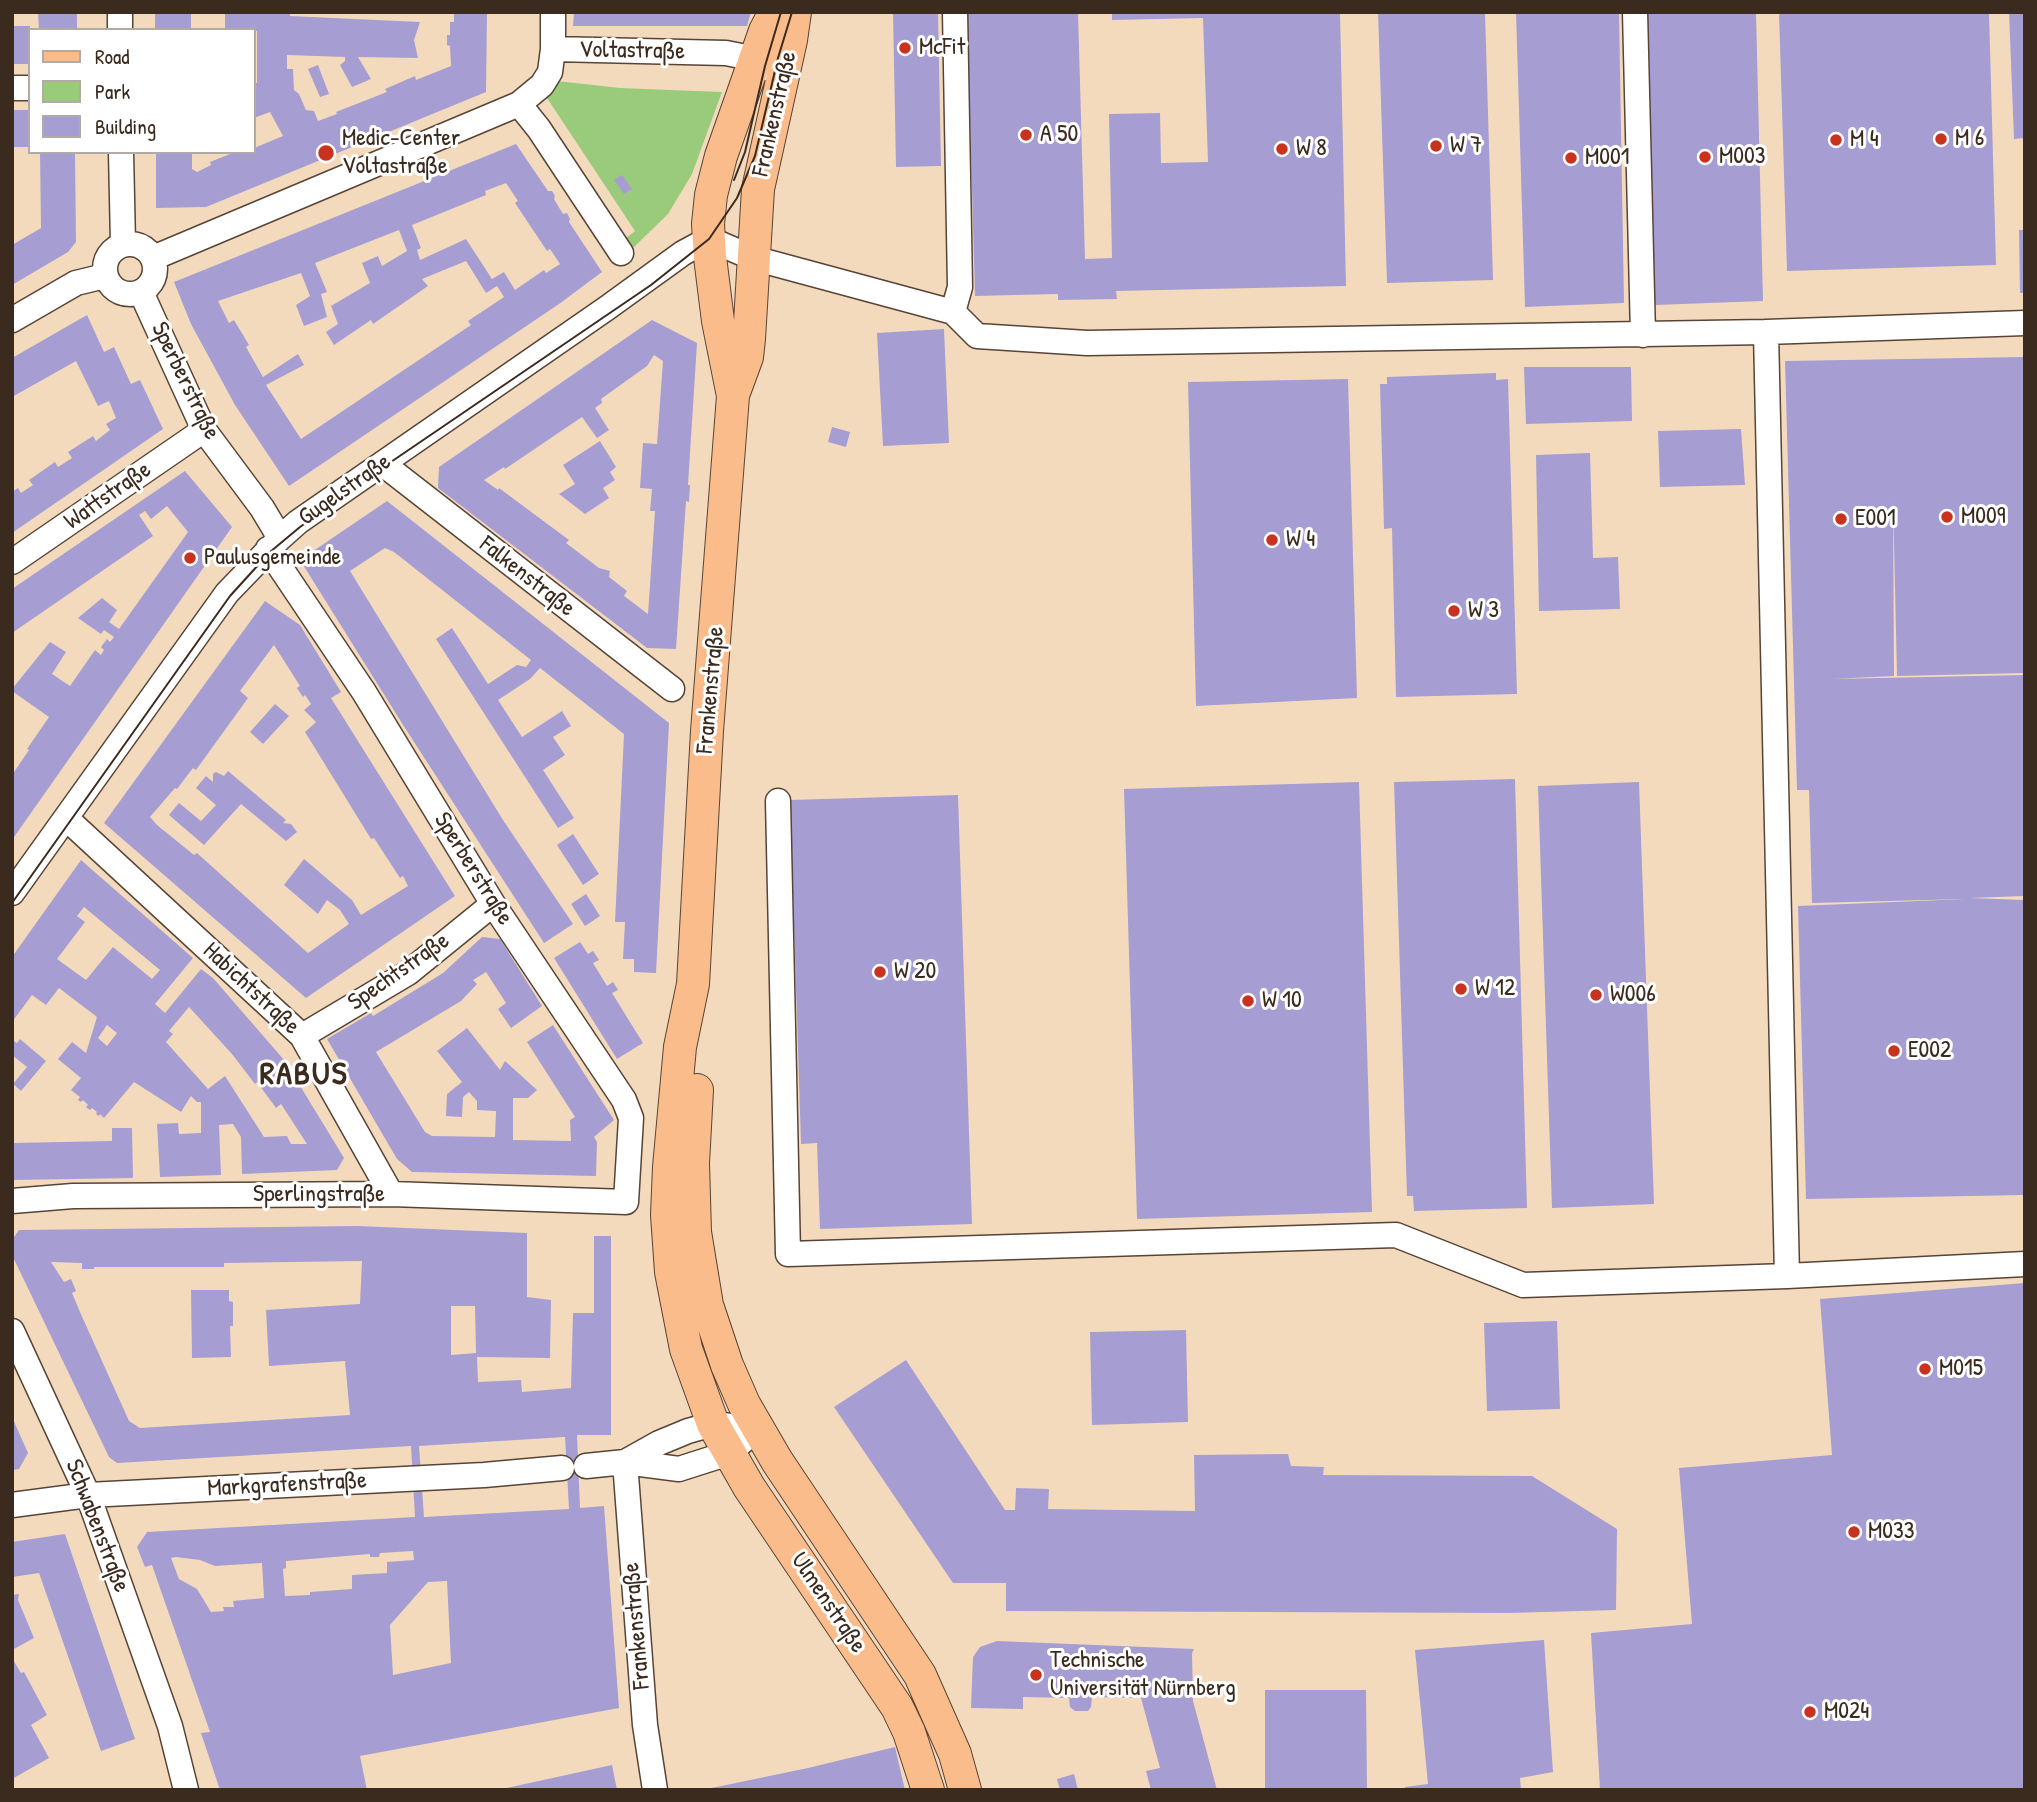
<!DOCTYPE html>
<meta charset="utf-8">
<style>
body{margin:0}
#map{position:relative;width:2037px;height:1802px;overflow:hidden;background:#f4dabd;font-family:"Patrick Hand",sans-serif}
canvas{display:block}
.frame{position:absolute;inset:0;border:14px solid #3b2a1e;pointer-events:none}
.legend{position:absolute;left:28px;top:28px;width:228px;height:126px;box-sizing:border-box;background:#fff;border:2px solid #b1aaa5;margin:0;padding:9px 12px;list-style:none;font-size:21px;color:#3b2a1e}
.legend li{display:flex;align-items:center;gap:14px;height:35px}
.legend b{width:35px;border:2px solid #b1aaa5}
</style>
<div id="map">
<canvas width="2037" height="1802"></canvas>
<div class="frame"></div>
<ul class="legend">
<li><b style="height:9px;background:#fabc8b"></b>Road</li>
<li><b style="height:19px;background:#9acb7b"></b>Park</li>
<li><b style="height:19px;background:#a69ed3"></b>Building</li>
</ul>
</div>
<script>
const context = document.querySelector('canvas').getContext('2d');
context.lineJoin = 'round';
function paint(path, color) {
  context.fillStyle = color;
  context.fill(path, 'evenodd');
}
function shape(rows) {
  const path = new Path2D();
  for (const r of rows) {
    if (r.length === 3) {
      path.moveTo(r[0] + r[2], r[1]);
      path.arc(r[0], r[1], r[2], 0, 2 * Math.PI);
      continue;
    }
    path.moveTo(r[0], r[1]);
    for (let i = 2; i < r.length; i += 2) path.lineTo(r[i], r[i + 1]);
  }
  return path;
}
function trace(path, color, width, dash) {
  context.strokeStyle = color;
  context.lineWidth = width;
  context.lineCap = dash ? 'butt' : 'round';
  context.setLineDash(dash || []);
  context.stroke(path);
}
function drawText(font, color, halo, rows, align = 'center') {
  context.font = font + ' "Patrick Hand",sans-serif';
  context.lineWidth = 6;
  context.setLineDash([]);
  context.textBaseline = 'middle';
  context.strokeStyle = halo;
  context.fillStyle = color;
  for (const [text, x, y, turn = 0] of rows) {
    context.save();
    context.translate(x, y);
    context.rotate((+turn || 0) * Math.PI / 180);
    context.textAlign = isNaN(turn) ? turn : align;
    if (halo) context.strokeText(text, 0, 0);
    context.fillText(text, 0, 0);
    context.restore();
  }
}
const green = shape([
 [557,81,620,88,722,92,692,174,668,214,632,249,625,239,635,231,547,98]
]);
const building = shape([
 [38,12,77,12,77,30,39,30],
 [155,12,191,12,191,30,155,30],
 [225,12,290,12,290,16,420,22,414,40,418,58,358,57,371,79,352,87,340,65,345,61,345,57,287,55,287,69,293,69,294,90,299,94,306,110,314,111,318,121,337,114,336,112,387,92,385,89,415,76,416,80,451,66,450,46,447,45,447,35,450,35,450,22,454,22,454,12,487,12,486,92,206,207,156,208,156,152,192,152,192,169,197,172,211,165,210,162,235,152,254,152,254,148,283,136,270,112,254,118,254,83,257,83,257,31,225,30],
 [574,12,751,12,747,26,573,26],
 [893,12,938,12,941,166,896,167],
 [967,12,1078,12,1085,259,1112,258,1109,114,1160,113,1161,163,1208,162,1203,18,1112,20,1112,12,1340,12,1346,286,1116,291,1117,299,1058,300,1058,294,975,296],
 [1378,12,1485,12,1493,280,1387,283],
 [1516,12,1619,12,1624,303,1525,307],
 [1647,12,1756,12,1763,301,1655,305],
 [1779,12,1989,12,1996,265,1787,271],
 [2009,12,2025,12,2025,138,2014,139],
 [12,26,30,26,30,64,12,64],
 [318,65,329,94,320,97,308,69],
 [12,110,30,110,30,147,12,147],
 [516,144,548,191,552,191,555,196,554,199,563,214,567,213,570,219,569,222,602,272,559,304,289,486,235,405,191,324,174,282],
 [506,183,518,201,515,203,547,251,550,249,560,264,546,273,544,270,515,290,504,272,492,279,466,239,420,260,417,250,421,248,412,225,486,195,485,191],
 [399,230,407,251,382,266,378,256,362,263,370,283,331,306,338,324,326,332,334,345,371,320,373,324,428,286,422,279,466,261,486,293,497,286,504,297,468,321,471,325,301,439,266,385,304,365,298,354,263,377,246,347,249,345,234,320,229,323,218,301,301,273,310,296,296,305,304,326,327,317,321,294,327,292,315,263],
 [40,152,75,152,76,242,68,252,12,285,12,245,41,228],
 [622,175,632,189,624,194,614,180],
 [2019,230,2025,230,2025,293,2020,293],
 [87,315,104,352,114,347,131,384,140,380,163,429,12,533,12,492,18,488,21,493,33,485,29,480,55,462,58,467,72,458,68,452,93,436,96,441,101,437,110,430,106,424,116,418,109,401,98,406,76,361,12,397,12,358],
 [652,320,697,343,688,485,690,485,689,502,686,501,676,649,647,648,438,488,439,467],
 [654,355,663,361,657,444,643,443,640,488,652,489,650,511,655,511,648,614,624,596,627,591,609,577,610,571,599,568,566,543,569,540,499,488,498,490,484,480,504,467,505,469,582,417,597,438,609,430,595,408,602,403,601,399,647,366],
 [944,329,949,443,883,446,877,333],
 [2025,357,2025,673,1897,676,1893,499,1894,676,1831,679,2025,675,2025,896,1970,898,2025,900,2025,1195,1806,1199,1798,906,1965,899,1812,903,1809,790,1797,790,1785,361],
 [1524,367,1631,367,1632,421,1526,424],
 [1496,373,1496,380,1508,379,1517,694,1396,697,1392,528,1384,529,1380,384,1387,384,1387,377],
 [1348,379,1357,698,1196,706,1188,382],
 [832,427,850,432,846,447,828,442],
 [1741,429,1745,485,1660,487,1658,431],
 [600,441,616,467,610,472,615,480,603,488,609,498,585,514,559,494,575,484,563,465],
 [1590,453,1593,558,1618,557,1620,609,1539,611,1536,455],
 [185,471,232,527,12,840,12,775,29,750,27,749,49,717,12,691,12,689,50,642,66,652,52,674,70,686,95,650,101,655,104,650,101,647,107,639,110,642,114,637,104,630,101,634,78,618,102,598,117,610,109,622,119,629,188,532,167,506,151,519,145,511,139,515,153,536,12,633,12,589],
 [387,501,669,723,656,973,634,972,634,959,623,959,625,922,615,922,624,734,540,668,530,679,498,700,522,737,562,711,571,726,553,737,565,755,543,770,574,818,558,828,436,639,452,628,488,684,517,665,526,667,531,660,394,552,385,548,350,571,503,820,573,924,544,943,405,728,300,560],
 [265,601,300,625,341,692,331,698,455,896,306,998,104,823],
 [274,645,300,686,297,688,303,697,305,695,311,704,304,710,316,722,305,732,371,839,374,838,400,878,403,876,408,886,361,915,352,900,304,859,284,885,318,914,327,900,340,910,349,924,308,953,197,853,194,855,157,825,150,817,175,788,177,789,193,768,196,770,248,698,240,691],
 [275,704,289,716,263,744,250,732],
 [228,771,286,820,283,823,291,824,297,832,286,841,241,804,204,845,169,815,179,803,201,821,216,805,196,788,206,776,213,782,213,774,216,772,224,776],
 [1515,779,1527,1208,1414,1211,1413,1196,1407,1196,1394,782],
 [1359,782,1372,1212,1137,1219,1124,789],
 [1639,782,1654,1204,1552,1208,1538,786],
 [958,795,972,1224,820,1229,817,1143,801,1144,790,800],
 [573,834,599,874,583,885,557,845],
 [81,860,193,958,155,1004,165,1013,201,969,213,978,285,1061,344,1158,337,1170,242,1174,241,1137,233,1124,219,1125,221,1175,160,1177,157,1124,178,1123,179,1134,201,1133,201,1102,197,1102,191,1096,181,1112,134,1082,104,1118,100,1114,99,1116,96,1114,97,1112,92,1108,90,1110,86,1107,88,1105,83,1100,81,1102,78,1100,80,1097,71,1090,81,1078,58,1059,72,1042,86,1053,97,1017,59,988,46,1005,32,995,12,1022,12,957],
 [84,907,160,970,152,979,113,947,86,980,57,959,85,922,77,916],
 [189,1007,232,1054,255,1084,257,1082,276,1108,281,1104,307,1144,291,1144,287,1136,264,1137,225,1076,208,1089,166,1042,173,1034,169,1031],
 [107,1025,117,1033,107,1046,98,1038],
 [586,894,600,916,585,926,571,904],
 [482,937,500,939,542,1006,511,1028,498,1009,506,1003,486,972,473,980,477,984,461,1001,376,1052,425,1132,432,1136,495,1137,496,1111,477,1110,477,1101,469,1092,463,1097,462,1117,446,1116,447,1094,462,1082,437,1051,467,1028,500,1070,505,1061,537,1090,528,1098,513,1098,513,1140,571,1141,570,1120,575,1117,527,1042,553,1025,614,1120,594,1137,597,1142,596,1176,412,1172,397,1159,327,1039,371,1013,373,1016,443,973],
 [580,942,588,954,593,951,599,960,593,963,607,986,613,982,618,990,612,993,643,1043,617,1059,554,958],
 [20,1039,46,1061,21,1091,13,1084,27,1067,12,1055,12,1040,17,1043],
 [112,1128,132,1128,133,1178,12,1180,12,1143,112,1141],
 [357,1226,527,1233,527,1297,551,1300,550,1358,477,1357,478,1382,521,1380,522,1392,571,1388,573,1313,594,1313,594,1236,611,1236,611,1435,577,1435,580,1508,604,1506,619,1708,360,1756,367,1790,220,1790,201,1733,210,1732,152,1565,145,1567,137,1547,147,1532,415,1517,411,1446,117,1463,109,1457,12,1255,12,1240,19,1230],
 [362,1261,360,1304,266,1310,269,1366,345,1361,350,1415,140,1428,129,1421,80,1312,72,1293,76,1291,71,1279,64,1282,51,1262,82,1263,82,1269,94,1269,94,1267,224,1267,224,1263],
 [451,1306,475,1306,476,1353,451,1355],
 [565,1437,569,1509,424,1517,419,1446],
 [413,1551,414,1560,387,1562,387,1573,352,1575,352,1589,310,1592,310,1595,285,1596,283,1569,286,1568,286,1561,370,1554,370,1557,379,1557,380,1553],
 [176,1557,200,1560,215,1566,262,1563,264,1598,233,1601,234,1607,223,1607,224,1611,211,1612,197,1589,179,1579,171,1558],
 [447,1581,451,1663,393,1675,390,1625,428,1582],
 [2025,1283,2025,1790,1600,1790,1591,1633,1692,1624,1679,1468,1832,1455,1820,1299],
 [191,1290,229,1290,229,1301,233,1302,233,1326,230,1326,231,1357,192,1358],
 [1557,1321,1560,1409,1487,1411,1484,1323],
 [1186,1330,1188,1422,1092,1425,1090,1332],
 [906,1360,1005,1510,1015,1510,1016,1488,1049,1489,1048,1509,1195,1511,1194,1455,1288,1454,1291,1466,1324,1467,1323,1475,1532,1476,1617,1529,1616,1610,1508,1613,1006,1611,1006,1583,953,1583,834,1407],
 [12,1417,28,1453,19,1469,12,1470],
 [65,1534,135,1739,101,1751,39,1573,12,1577,12,1542],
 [19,1594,18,1600,34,1638,12,1650,12,1595],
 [1544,1640,1553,1772,1520,1778,1521,1790,1405,1790,1405,1787,1428,1784,1415,1650],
 [997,1641,1194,1649,1192,1653,1193,1701,1217,1790,1151,1790,1146,1771,1160,1768,1141,1698,1092,1697,1091,1707,1088,1711,1075,1711,1070,1707,1069,1698,1023,1697,1023,1709,971,1708,973,1657,980,1647],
 [12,1658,21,1673,24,1672,47,1715,31,1725,49,1758,12,1779],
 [1265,1690,1366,1690,1367,1790,1265,1790],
 [895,1747,905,1790,702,1790,808,1768],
 [612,1765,617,1790,502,1790,502,1789],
 [1074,1774,1078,1790,1060,1790,1057,1779]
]);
const minor = shape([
 [1635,12,1643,335],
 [120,30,120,12],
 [553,49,553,12],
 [12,88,30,88],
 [519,104,539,129,621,253],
 [121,152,123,244],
 [130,269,25],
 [153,258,519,104,542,85,550,72,553,49,726,53,756,59,770,69],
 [141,292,204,430,262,508,280,538],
 [953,312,960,287,955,12],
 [12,320,76,283,105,276],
 [1766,332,2025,323],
 [383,464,672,689],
 [12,562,204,430],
 [778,801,788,1254,1396,1235,1523,1285,1787,1276],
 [67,819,302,1036,391,1194],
 [12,893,227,593,280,538,298,522,607,308,683,253,709,239,753,258,953,312,977,336,1087,343,1766,332,1787,1276,2025,1264],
 [302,1036,408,973,493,904],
 [12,1201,73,1196,391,1194,626,1202,631,1118,624,1100,493,904,364,692,268,549],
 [12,1331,88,1495,170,1726,186,1790],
 [625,1462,645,1725,655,1790],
 [625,1462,659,1443,688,1431,713,1424,731,1426],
 [586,1466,625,1462,679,1469,729,1453,757,1429],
 [12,1505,88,1495,484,1475,562,1468]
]);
const major = shape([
 [775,12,765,31,721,156,711,195,708,224,710,257,718,321,733,396,707,731,693,984,680,1047,669,1167,667,1215,671,1272,686,1349,713,1424,749,1487,897,1707,909,1732,928,1790],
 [733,395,747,357,749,339,758,189,791,40,795,12],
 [697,1090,693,1163,695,1232,707,1305,727,1365,744,1404,777,1461,920,1675,955,1754,965,1790]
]);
const tram = shape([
 [734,180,745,152,765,66,781,12],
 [12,903,230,596,270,552,300,527,385,466,651,285,709,239,737,198,755,156,778,58,792,12]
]);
const markers = [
 [905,48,7,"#c8321e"],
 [1026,135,7,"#c8321e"],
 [1941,139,7,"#c8321e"],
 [1836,140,7,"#c8321e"],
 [1436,146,7,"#c8321e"],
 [1282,149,7,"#c8321e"],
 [326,153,9,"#c8321e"],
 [1705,157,7,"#c8321e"],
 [1571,158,7,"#c8321e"],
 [1947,517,7,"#c8321e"],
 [1841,519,7,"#c8321e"],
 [1272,540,7,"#c8321e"],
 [190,558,7,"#c8321e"],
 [1454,611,7,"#c8321e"],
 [880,972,7,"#c8321e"],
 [1461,989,7,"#c8321e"],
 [1596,995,7,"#c8321e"],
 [1248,1001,7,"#c8321e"],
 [1894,1051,7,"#c8321e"],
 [1925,1369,7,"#c8321e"],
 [1854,1532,7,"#c8321e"],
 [1036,1675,7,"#c8321e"],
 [1810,1712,7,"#c8321e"]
];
const poiNames = [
 ["McFit",919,48],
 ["A 50",1040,135],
 ["Medic-Center",342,139],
 ["Voltastraße",342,167],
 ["M 6",1955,139],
 ["M 4",1850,140],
 ["W 7",1450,146],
 ["W 8",1296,149],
 ["M003",1719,157],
 ["M001",1585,158],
 ["M009",1961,517],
 ["E001",1855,519],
 ["W 4",1286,540],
 ["Paulusgemeinde",204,558],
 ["W 3",1468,611],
 ["W 20",894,972],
 ["W 12",1475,989],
 ["W006",1610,995],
 ["W 10",1262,1001],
 ["E002",1908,1051],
 ["M015",1939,1369],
 ["M033",1868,1532],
 ["Technische",1050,1661],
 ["Universität Nürnberg",1050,1689],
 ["M024",1824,1712]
];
const streetNames = [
 ["Voltastraße",632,51,1],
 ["Frankenstraße",775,114,-77],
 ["Sperberstraße",185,381,64],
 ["Gugelstraße",345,490,-35],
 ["Wattstraße",108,496,-35],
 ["Falkenstraße",527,577,38],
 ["Frankenstraße",711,690,-85],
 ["Sperberstraße",473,869,58],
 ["Spechtstraße",399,972,-35],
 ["Habichtstraße",251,989,43],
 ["Sperlingstraße",319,1195],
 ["Markgrafenstraße",287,1485,-3],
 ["Schwabenstraße",97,1526,69],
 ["Ulmenstraße",828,1603,56],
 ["Frankenstraße",637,1626,-95]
];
const districtNames = [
 ["RABUS",304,1075]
];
paint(green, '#9acb7b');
paint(building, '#a69ed3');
trace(minor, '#574436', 27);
trace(major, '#574436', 34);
trace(minor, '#fff', 24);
trace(major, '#fabc8b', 32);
trace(tram, '#3b2a1e', 2);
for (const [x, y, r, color] of markers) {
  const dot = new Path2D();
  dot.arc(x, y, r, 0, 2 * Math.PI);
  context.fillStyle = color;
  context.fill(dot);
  trace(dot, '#fff', 2.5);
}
drawText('24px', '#3b2a1e', '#fff', poiNames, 'left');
drawText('24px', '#3b2a1e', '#fff', streetNames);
context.letterSpacing = '2px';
drawText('bold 32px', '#3b2a1e', '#fff', districtNames);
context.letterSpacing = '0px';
</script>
